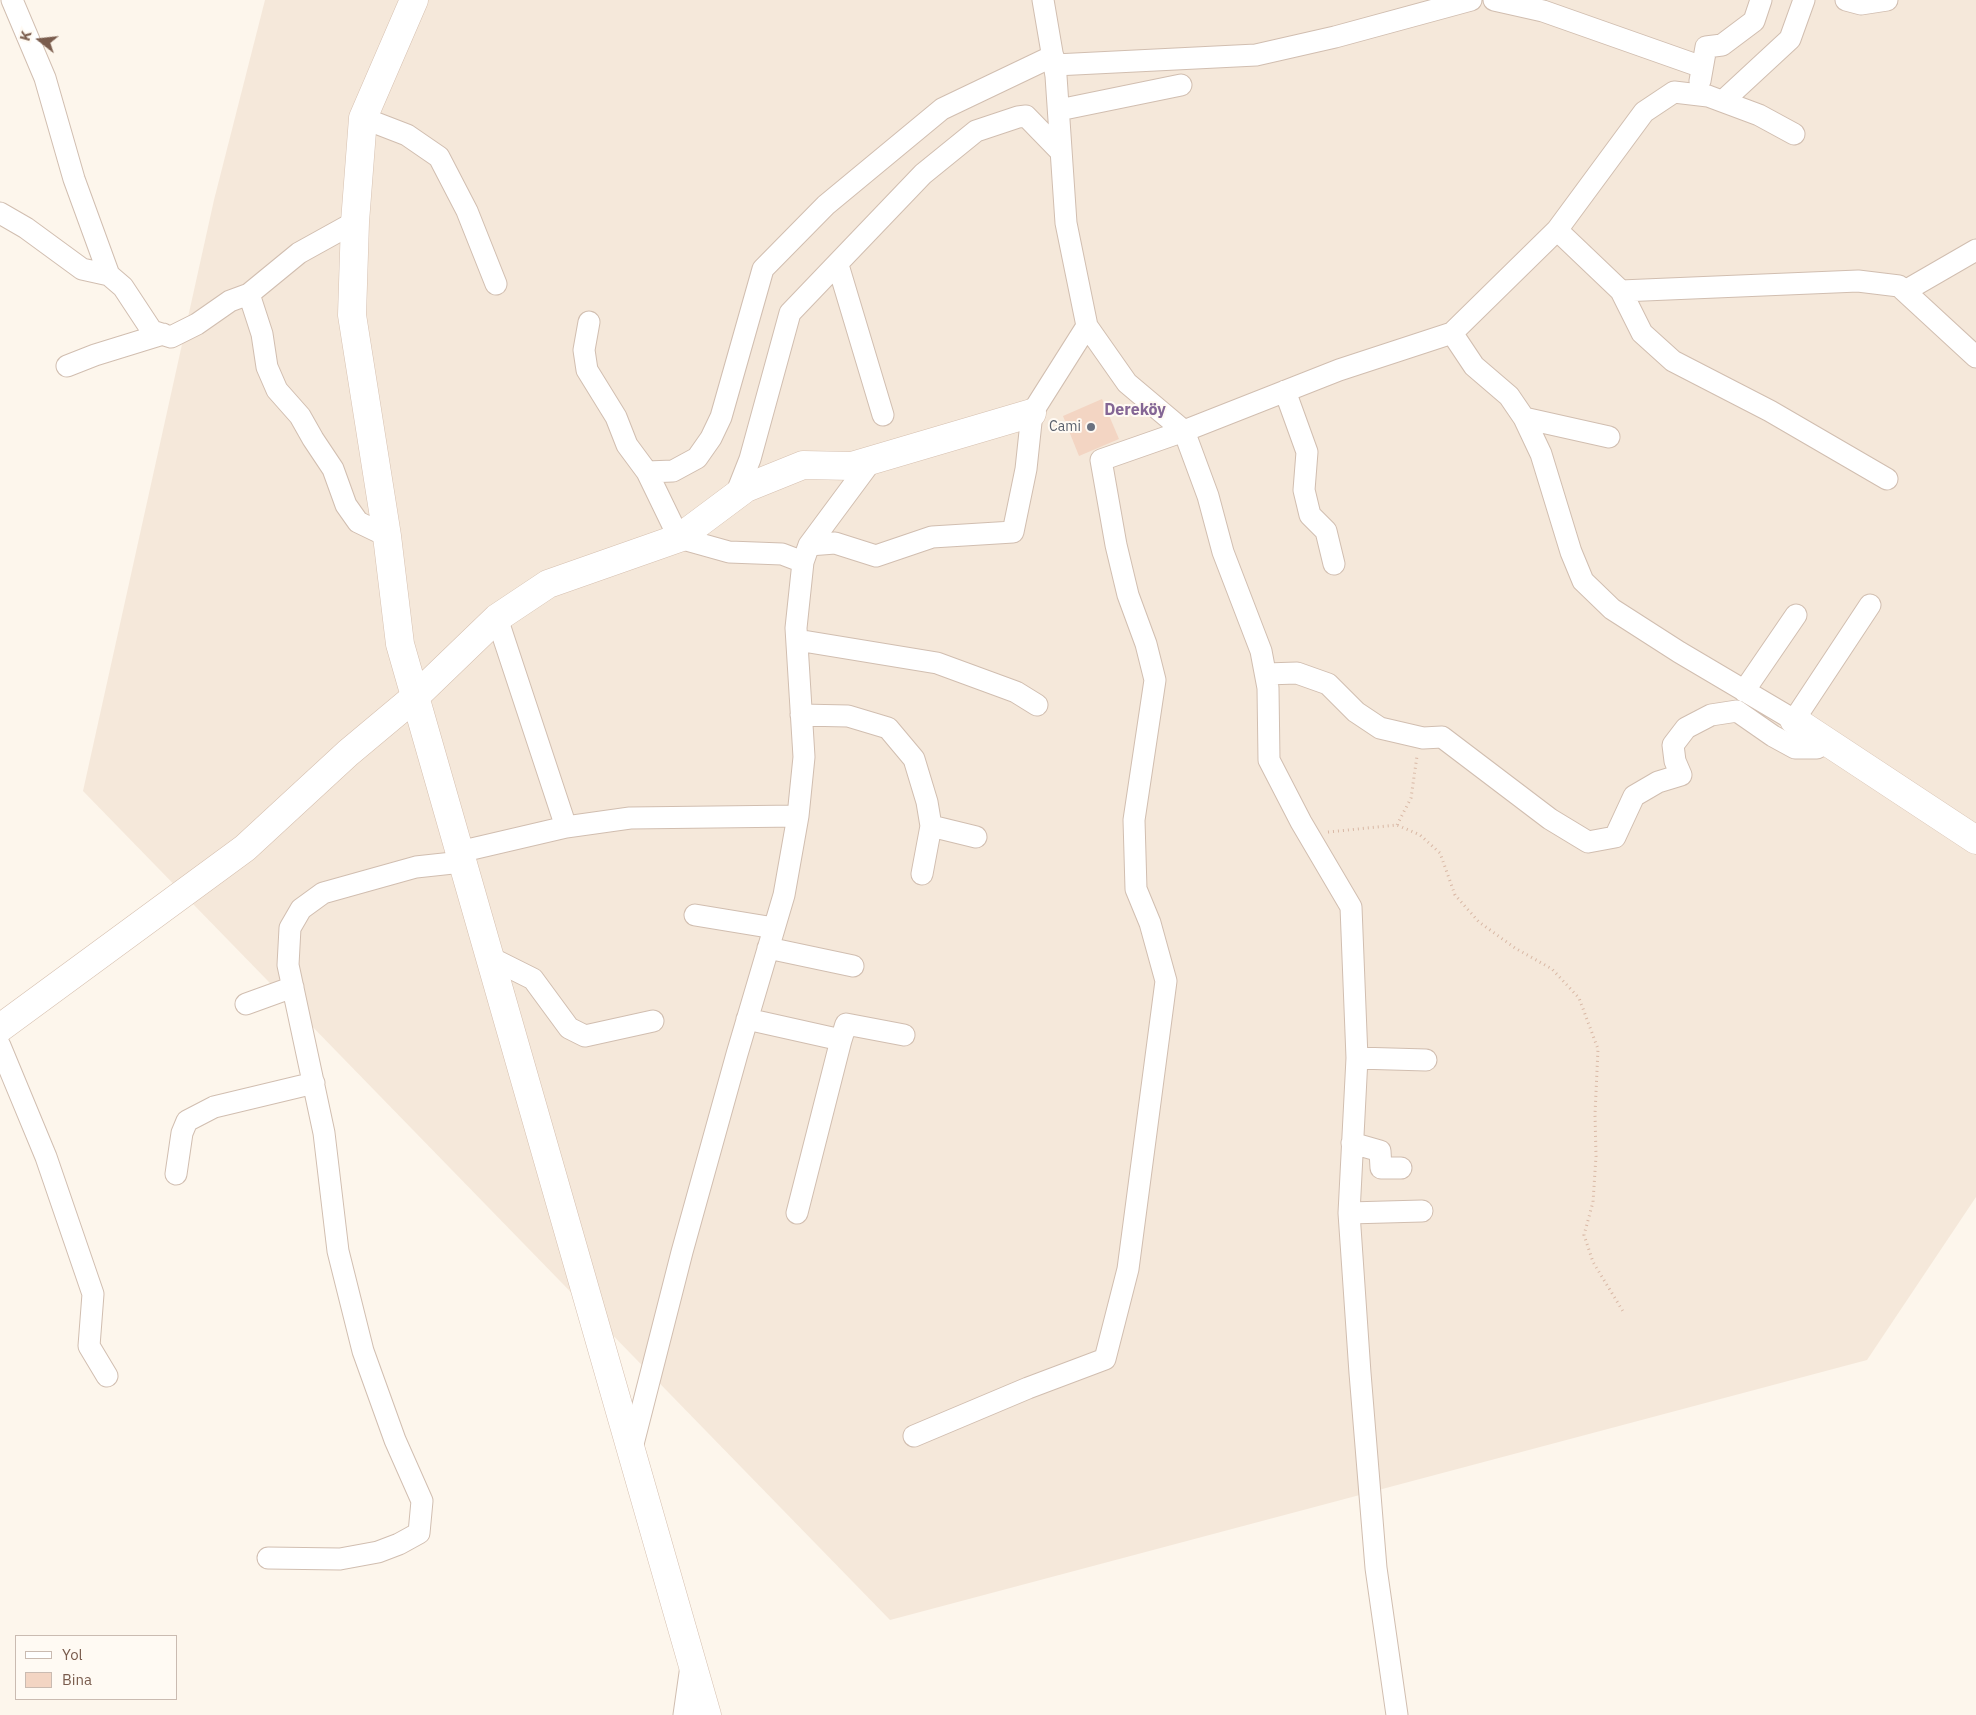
<!DOCTYPE html>
<meta charset="utf-8">
<style>
body{margin:0}
#map{position:relative;width:1976px;height:1715px;overflow:hidden;background:#fdf6ec;font-family:"IBM Plex Sans",sans-serif}
canvas{display:block}
.legend{position:absolute;left:15px;top:1635px;width:162px;height:65px;box-sizing:border-box;background:#fffaf3;border:1px solid #cabbb1;margin:0;padding:6px 9px;list-style:none;font-size:15px;color:#7a5c4d}
.legend li{display:flex;align-items:center;gap:10px;height:25px}
.legend b{width:25px;border:1px solid #cabbb1}
.north{position:absolute;left:15px;top:15px;width:50px;height:50px;-webkit-text-stroke:4px #fffaf3;paint-order:stroke;rotate:286deg;font-size:14px;font-weight:700;line-height:20px;text-align:center;color:#7a5c4d}
.north::after{content:'';display:block;margin:auto;width:18px;height:22px;background:#7a5c4d;clip-path:polygon(50% 0,100% 100%,50% 72%,0 100%)}
</style>
<div id="map">
<canvas width="1976" height="1715"></canvas>
<ul class="legend">
<li><b style="height:6px;background:#fff"></b>Yol</li>
<li><b style="height:14px;background:#f3d5c3"></b>Bina</li>
</ul>
<div class="north">K</div>
</div>
<script>
const context = document.querySelector('canvas').getContext('2d');
context.lineJoin = 'round';
function paint(path, color) {
  context.fillStyle = color;
  context.fill(path, 'evenodd');
}
function shape(rows) {
  const path = new Path2D();
  for (const r of rows) {
    path.moveTo(r[0], r[1]);
    for (let i = 2; i < r.length; i += 2) path.lineTo(r[i], r[i + 1]);
  }
  return path;
}
function trace(path, color, width, dash) {
  context.strokeStyle = color;
  context.lineWidth = width;
  context.lineCap = dash ? 'butt' : 'round';
  context.setLineDash(dash || []);
  context.stroke(path);
}
function drawText(font, color, halo, rows, align = 'center') {
  context.font = font + ' "IBM Plex Sans",sans-serif';
  context.lineWidth = 4;
  context.setLineDash([]);
  context.textBaseline = 'middle';
  context.strokeStyle = halo;
  context.fillStyle = color;
  for (const [text, x, y, turn = 0] of rows) {
    context.save();
    context.translate(x, y);
    context.rotate((+turn || 0) * Math.PI / 180);
    context.textAlign = isNaN(turn) ? turn : align;
    if (halo) context.strokeText(text, 0, 0);
    context.fillText(text, 0, 0);
    context.restore();
  }
}
const residential = shape([
 [265,0,1976,0,1976,1197,1867,1360,890,1620,83,791,214,200]
]);
const building = shape([
 [1102,399,1119,439,1079,456,1063,416]
]);
const path = shape([
 [1397,825,1411,798,1417,756],
 [1328,832,1397,825,1420,835,1440,853,1455,895,1479,922,1515,948,1552,969,1579,998,1598,1049,1595,1114,1596,1156,1593,1202,1584,1235,1593,1262,1624,1313]
]);
const street = shape([
 [12,0,45,78,74,179,109,275],
 [1043,0,1056,76,1066,223,1087,326,1127,383,1184,431],
 [1494,0,1543,11,1702,67],
 [1846,0,1861,4,1887,0],
 [1055,65,1256,55,1335,37,1471,0],
 [1700,81,1706,47,1722,45,1754,21,1761,0],
 [1723,101,1790,39,1804,0],
 [1059,110,1181,85],
 [363,118,407,135,439,157,467,211,496,284],
 [1794,134,1759,115,1708,96,1674,92,1644,112,1557,230,1621,291,1858,281,1899,286,1976,357],
 [0,213,26,228,82,269,109,275,123,287,152,331,171,337,197,324,230,301,249,294,299,253,355,222],
 [1557,230,1452,333,1474,366,1509,396,1524,418,1541,454,1571,552,1583,581,1612,609,1679,652,1794,720,1870,605],
 [838,265,883,415],
 [1621,291,1642,333,1673,361,1770,411,1887,479],
 [1905,291,1976,250],
 [249,294,262,334,267,367,277,390,300,416,313,439,333,469,346,505,358,522,387,536],
 [589,322,584,350,587,370,616,417,627,445,647,472,679,538,729,552,782,554,803,562],
 [67,366,95,355,163,334],
 [1285,391,1307,452,1304,490,1310,515,1326,531,1334,564],
 [1524,418,1609,437],
 [647,472,673,471,697,458,711,438,721,417,763,269,826,205,942,109,1053,56],
 [735,497,750,459,790,313,923,174,976,131,1018,117,1026,116,1061,152],
 [809,545,835,543,876,556,932,537,1013,532,1026,469,1032,413,1087,326],
 [497,618,566,827],
 [797,640,937,663,1016,692,1037,705],
 [1266,674,1297,673,1328,684,1356,712,1380,728,1423,738,1442,737,1550,819,1588,842,1615,837,1634,796,1658,782,1681,775,1675,761,1673,745,1686,728,1711,715,1737,711,1773,736,1795,748,1817,748,1826,742],
 [1744,691,1796,615],
 [801,715,848,716,888,728,914,759,927,802,931,826,976,837],
 [459,852,566,827,630,818,798,816],
 [922,874,931,826],
 [695,915,774,928],
 [768,948,853,966],
 [489,957,533,979,569,1028,585,1036,653,1021],
 [246,1004,293,987],
 [747,1019,841,1040,846,1024,904,1035],
 [0,1046,46,1157,93,1294,89,1346,107,1376],
 [1357,1058,1426,1060],
 [1352,1143,1380,1151,1381,1168,1401,1168],
 [176,1174,182,1133,187,1121,214,1107,314,1083],
 [797,1213,841,1040],
 [1349,1213,1422,1211],
 [914,1436,1028,1388,1105,1359,1128,1269,1166,981,1150,923,1136,889,1134,820,1155,680,1146,644,1128,595,1116,545,1101,460,1184,431],
 [631,1452,682,1252,737,1054,784,895,798,816,804,757,796,628,803,562,809,545,872,460],
 [268,1558,340,1559,378,1552,399,1544,419,1533,422,1501,395,1440,363,1351,338,1251,324,1133,288,965,290,928,301,909,323,893,416,867,462,862],
 [684,1715,691,1666],
 [1397,1715,1376,1568,1360,1373,1349,1213,1357,1058,1351,907,1301,822,1269,760,1268,688,1261,651,1223,552,1208,496,1184,431,1339,370,1452,333]
]);
const secondary = shape([
 [414,0,363,118,355,222,352,315,387,536,400,644,707,1715],
 [1794,720,1976,840],
 [0,1028,245,848,348,753,415,697,497,618,548,584,679,538,746,488,803,465,852,466,1032,413]
]);
const markers = [
 [1091,427,5,"#6b7280"]
];
const worshipNames = [
 ["Cami",1081,427]
];
const quarterNames = [
 ["Dereköy",1135,410]
];
paint(residential, '#f5e8da');
paint(building, '#f3d5c3');
trace(street, '#d1beb0', 23);
trace(secondary, '#d6c0b0', 29);
trace(path, '#d9b8a5', 3, [1, 4]);
trace(street, '#fff', 21);
trace(secondary, '#fff', 28);
for (const [x, y, r, color] of markers) {
  const dot = new Path2D();
  dot.arc(x, y, r, 0, 2 * Math.PI);
  context.fillStyle = color;
  context.fill(dot);
  trace(dot, '#fffaf3', 2);
}
drawText('14px', '#5b616d', '#fffaf3', worshipNames, 'right');
drawText('bold 16px', '#846695', '#fffaf3', quarterNames);
</script>
